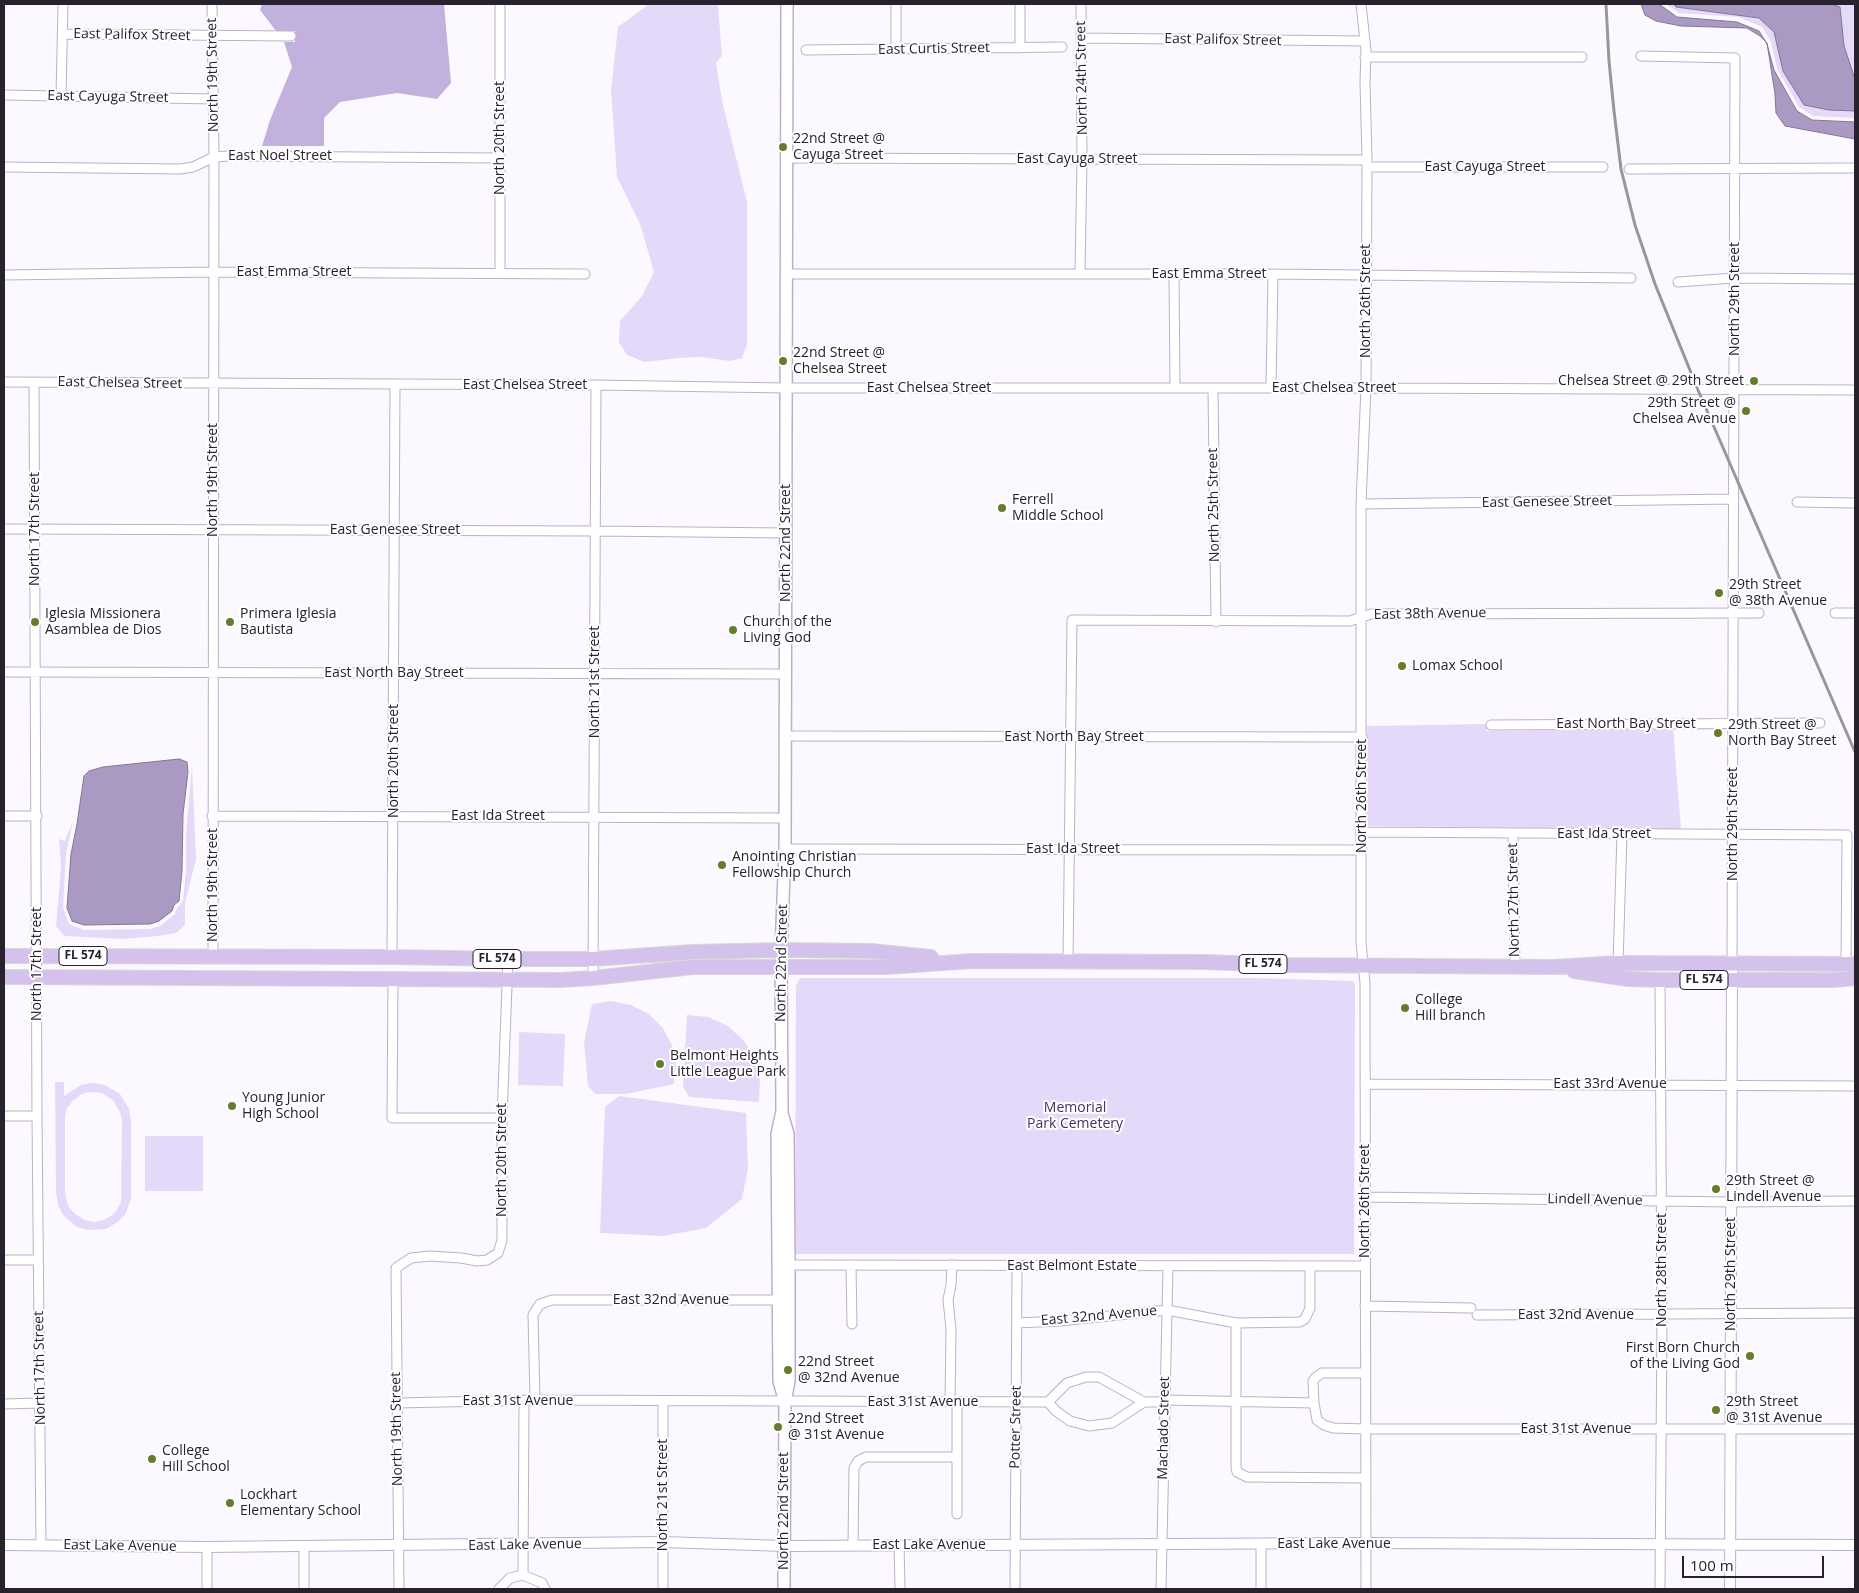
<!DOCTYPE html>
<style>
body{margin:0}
#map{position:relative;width:1859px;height:1593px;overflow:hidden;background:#fbf9ff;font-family:"Open Sans",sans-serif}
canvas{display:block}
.frame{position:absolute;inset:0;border:5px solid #27222d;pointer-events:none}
.scale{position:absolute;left:1682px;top:1556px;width:142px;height:22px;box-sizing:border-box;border:2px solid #27222d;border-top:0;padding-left:6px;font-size:15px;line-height:18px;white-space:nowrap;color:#27222d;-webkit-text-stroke:4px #fff;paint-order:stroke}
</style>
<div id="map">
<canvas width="1859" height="1593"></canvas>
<div class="frame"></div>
<div class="scale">100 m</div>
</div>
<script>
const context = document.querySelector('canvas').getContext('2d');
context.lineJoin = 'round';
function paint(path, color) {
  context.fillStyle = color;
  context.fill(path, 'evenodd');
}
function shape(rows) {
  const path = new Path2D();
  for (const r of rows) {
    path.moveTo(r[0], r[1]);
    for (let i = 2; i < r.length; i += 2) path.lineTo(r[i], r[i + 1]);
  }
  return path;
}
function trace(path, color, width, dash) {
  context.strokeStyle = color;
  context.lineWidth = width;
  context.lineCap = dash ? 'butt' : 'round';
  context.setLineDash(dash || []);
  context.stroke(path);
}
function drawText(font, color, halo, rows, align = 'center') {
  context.font = font + ' "Open Sans",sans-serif';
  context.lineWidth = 4;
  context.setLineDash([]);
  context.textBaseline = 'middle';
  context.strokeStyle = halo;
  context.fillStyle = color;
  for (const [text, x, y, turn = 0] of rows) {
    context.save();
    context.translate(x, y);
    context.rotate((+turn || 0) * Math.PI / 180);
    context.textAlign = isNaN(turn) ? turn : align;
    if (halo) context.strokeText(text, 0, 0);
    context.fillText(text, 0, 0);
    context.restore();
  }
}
const green = shape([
 [649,4,716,4,718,6,722,56,716,63,722,101,747,202,747,344,742,358,730,361,701,357,679,358,645,362,627,355,619,342,620,321,642,296,654,272,640,224,617,177,611,89,618,27],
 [1666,4,1855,4,1855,118,1813,116,1799,107,1777,68,1771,42,1762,27,1738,17,1679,13],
 [1487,724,1487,731,1673,729,1681,829,1367,826,1367,726],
 [192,765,196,859,185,903,185,925,176,933,158,936,123,939,64,936,56,926,61,867,59,839,65,841,73,821,66,854,63,908,69,924,84,930,150,929,160,926,175,914,177,908,183,901,186,871,186,835],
 [800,978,1255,978,1353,981,1355,984,1354,1254,795,1254,796,986],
 [611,1001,631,1005,649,1014,663,1028,672,1045,676,1065,674,1084,626,1094,595,1094,588,1086,584,1043,592,1004],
 [687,1015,708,1017,728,1026,744,1041,756,1059,760,1080,759,1102,689,1097,683,1086],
 [519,1032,565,1034,563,1086,518,1085],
 [55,1082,64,1082,64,1096,81,1085,93,1083,105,1085,120,1094,129,1109,131,1120,131,1199,125,1215,116,1223,106,1229,88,1230,77,1227,64,1216,58,1205,56,1193],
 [88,1092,102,1093,113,1100,120,1112,122,1120,121,1202,117,1210,111,1216,103,1220,94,1222,85,1220,74,1213,68,1206,65,1193,65,1116,67,1108,73,1101,80,1095],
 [619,1096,746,1113,748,1168,742,1199,706,1228,663,1236,600,1233,605,1107],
 [145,1136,203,1136,203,1191,145,1191]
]);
const forest = shape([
 [262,4,444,4,451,83,437,99,397,93,340,102,324,118,324,146,262,146,270,120,292,67,284,42,295,42,295,31,276,31,260,10]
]);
const water = shape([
 [1641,4,1659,4,1677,17,1737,22,1759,31,1767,44,1774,70,1797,111,1812,120,1855,122,1855,139,1785,126,1776,113,1775,94,1767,43,1760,36,1747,28,1681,26,1656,21,1645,15,1641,4],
 [1674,4,1831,4,1840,7,1844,46,1855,79,1855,111,1829,110,1804,105,1783,71,1774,32,1759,18,1676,7,1674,4],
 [179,759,187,762,188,772,183,814,182,871,179,901,174,905,172,911,159,921,150,924,84,925,72,921,67,908,71,854,77,824,84,776,89,771,103,767,179,759]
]);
const minor = shape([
 [212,4,214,157,213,956],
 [500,4,500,273],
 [1361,4,1366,50,1365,82,1367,160,1366,388,1361,504,1361,942,1365,983,1366,1589],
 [63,34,291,36],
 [1081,38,1365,41],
 [1020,48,1020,4],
 [896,49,896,4],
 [806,50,1062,47],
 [1641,56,1735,58,1732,964],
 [1365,57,1582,57],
 [4,95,213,99],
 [61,96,63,4],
 [786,158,1367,160],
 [4,167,180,169,193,167,214,157,229,156,499,158],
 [1367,167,1603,167],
 [1629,169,1855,168],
 [1080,273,1082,159,1081,4],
 [786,274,1273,274,1631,278],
 [1174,274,1175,388],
 [4,275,213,272,585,274],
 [1678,282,1734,278,1855,279],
 [4,382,596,385,786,388,1366,388,1855,390],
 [34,382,37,1116,41,1545],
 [1271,388,1273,274],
 [1213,389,1216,622],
 [1797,502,1855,503],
 [1361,504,1734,499],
 [4,529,595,531,786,533],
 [1835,613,1855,613],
 [4,672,785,674],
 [1491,725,1820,723],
 [785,736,1362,737],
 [4,816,37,816],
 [212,816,784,818],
 [1362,832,1847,835,1846,964],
 [1513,833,1515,967],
 [785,849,1362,850],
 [392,957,395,384],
 [1068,962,1072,620,1350,621,1371,614,1759,613],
 [1618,963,1622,834],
 [393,978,392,1118,502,1118],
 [593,978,596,385],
 [1365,1084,1855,1086],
 [4,1116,37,1116],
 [1366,1197,1732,1202,1855,1201],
 [4,1260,38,1260],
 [783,1265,1365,1266],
 [851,1265,852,1324],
 [1365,1306,1471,1308],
 [1477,1315,1855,1313],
 [1017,1323,1059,1321,1167,1310,1236,1323,1300,1322,1305,1319,1310,1308,1310,1266],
 [1236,1323,1236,1467,1237,1472,1247,1477,1366,1478],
 [1365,1373,1322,1373,1315,1378,1313,1381,1314,1403,1317,1420,1324,1425,1333,1428,1365,1429,1855,1429],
 [535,1400,533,1315,540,1304,552,1300,783,1300],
 [663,1401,663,1589],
 [950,1402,951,1329,948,1300,951,1285,952,1265],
 [957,1402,957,1514],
 [1048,1402,1056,1411,1070,1421,1089,1426,1112,1423,1144,1402],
 [397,1403,535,1400,1048,1402,1067,1383,1086,1377,1099,1377,1144,1402,1158,1402,1165,1400,1314,1403],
 [4,1404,40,1403],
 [1261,1544,1261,1589],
 [853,1545,854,1468,858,1461,866,1457,957,1457],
 [899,1545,900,1589],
 [304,1546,304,1589],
 [207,1547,207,1589],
 [523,1575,524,1401],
 [399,1589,396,1268,411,1258,430,1256,461,1258,477,1261,487,1260,498,1253,502,1240,502,1118,508,959],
 [499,1589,510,1578,523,1575,542,1583,545,1589],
 [1015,1589,1017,1266],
 [1161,1589,1168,1266],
 [1660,1589,1662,1315,1660,980]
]);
const tertiary = shape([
 [4,1545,207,1547,663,1542,784,1546,1366,1543,1855,1545],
 [1730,1589,1732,964]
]);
const secondary = shape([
 [782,1113,788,1134,789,1265,789,1381,785,1402,784,1589],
 [785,1402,779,1381,777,1134,782,1111,781,950,785,849,787,4]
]);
const primary = shape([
 [4,956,392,957,508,959,593,959,693,952,781,950,871,951,931,957],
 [1574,971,1628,979,1660,980,1833,980,1855,978],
 [4,977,561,980,593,978,693,967,887,967,972,961,1206,962,1285,965,1554,967,1618,963,1855,964]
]);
const rail = shape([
 [1606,4,1609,61,1614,111,1621,169,1635,225,1655,284,1698,390,1855,752]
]);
const markers = [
 [783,147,5,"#657c2d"],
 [783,361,5,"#657c2d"],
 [1754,381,5,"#657c2d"],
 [1746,411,5,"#657c2d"],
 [1002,508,5,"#657c2d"],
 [1719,593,5,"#657c2d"],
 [35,622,5,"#657c2d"],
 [230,622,5,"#657c2d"],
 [733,630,5,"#657c2d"],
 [1402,666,5,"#657c2d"],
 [1718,733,5,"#657c2d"],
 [722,865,5,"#657c2d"],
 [1405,1008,5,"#657c2d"],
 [660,1064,5,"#657c2d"],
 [232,1106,5,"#657c2d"],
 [1716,1189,5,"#657c2d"],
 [1750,1356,5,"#657c2d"],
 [788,1370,5,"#657c2d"],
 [1716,1410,5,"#657c2d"],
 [778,1427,5,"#657c2d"],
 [152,1459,5,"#657c2d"],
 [230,1503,5,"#657c2d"]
];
const shields = [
 [83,956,48],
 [497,959,48],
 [1263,964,48],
 [1704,980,48]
];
const shieldNames = [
 ["FL 574",83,956],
 ["FL 574",497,959],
 ["FL 574",1263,964],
 ["FL 574",1704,980]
];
const streetNames = [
 ["East Palifox Street",132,35,1],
 ["East Palifox Street",1223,40,1],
 ["East Curtis Street",934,49,-1],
 ["North 19th Street",213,75,-91],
 ["North 24th Street",1082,78,-91],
 ["East Cayuga Street",108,97,1],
 ["North 20th Street",500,138,-90],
 ["East Noel Street",280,156],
 ["East Cayuga Street",1077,159],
 ["East Cayuga Street",1485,167],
 ["East Emma Street",294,272],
 ["East Emma Street",1209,274],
 ["North 29th Street",1735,299,-90],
 ["North 26th Street",1366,301,-90],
 ["East Chelsea Street",120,383,1],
 ["East Chelsea Street",525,385],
 ["East Chelsea Street",929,388],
 ["East Chelsea Street",1334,388],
 ["North 19th Street",213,480,-90],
 ["East Genesee Street",1547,502,-1],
 ["North 25th Street",1214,505,-91],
 ["North 17th Street",35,529,-90],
 ["East Genesee Street",395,530],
 ["North 22nd Street",786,543,-90],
 ["East 38th Avenue",1430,614,-1],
 ["East North Bay Street",394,673],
 ["North 21st Street",595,682,-90],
 ["East North Bay Street",1626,724],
 ["East North Bay Street",1074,737],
 ["North 20th Street",394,761,-90],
 ["North 26th Street",1362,796,-90],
 ["East Ida Street",498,816],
 ["North 29th Street",1733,824,-90],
 ["East Ida Street",1604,834],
 ["East Ida Street",1073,849],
 ["North 19th Street",213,885,-90],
 ["North 27th Street",1514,900,-91],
 ["North 22nd Street",782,963,-89],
 ["North 17th Street",37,964,-90],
 ["East 33rd Avenue",1610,1084],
 ["North 20th Street",502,1160,-90],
 ["Lindell Avenue",1595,1200,1],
 ["North 26th Street",1365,1201,-90],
 ["East Belmont Estate",1072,1266],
 ["North 28th Street",1662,1270,-90],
 ["North 29th Street",1731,1274,-90],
 ["East 32nd Avenue",671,1300],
 ["East 32nd Avenue",1576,1315],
 ["East 32nd Avenue",1099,1316,-5],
 ["North 17th Street",40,1368,-91],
 ["East 31st Avenue",518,1401],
 ["East 31st Avenue",923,1402],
 ["Potter Street",1016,1427,-89],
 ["Machado Street",1164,1428,-89],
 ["North 19th Street",397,1429,-91],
 ["East 31st Avenue",1576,1429],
 ["North 21st Street",663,1495,-90],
 ["North 22nd Street",784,1511,-90],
 ["East Lake Avenue",1334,1544],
 ["East Lake Avenue",525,1545,-1],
 ["East Lake Avenue",929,1545],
 ["East Lake Avenue",120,1546,1]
];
const poiNames = [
 ["22nd Street @",793,139],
 ["Cayuga Street",793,155],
 ["22nd Street @",793,353],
 ["Chelsea Street",793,369],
 ["Chelsea Street @ 29th Street",1744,381,"right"],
 ["29th Street @",1736,403,"right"],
 ["Chelsea Avenue",1736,419,"right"],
 ["Ferrell",1012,500],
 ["Middle School",1012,516],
 ["29th Street",1729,585],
 ["@ 38th Avenue",1729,601],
 ["Iglesia Missionera",45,614],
 ["Asamblea de Dios",45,630],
 ["Primera Iglesia",240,614],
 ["Bautista",240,630],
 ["Church of the",743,622],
 ["Living God",743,638],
 ["Lomax School",1412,666],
 ["29th Street @",1728,725],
 ["North Bay Street",1728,741],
 ["Anointing Christian",732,857],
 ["Fellowship Church",732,873],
 ["College",1415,1000],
 ["Hill branch",1415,1016],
 ["Belmont Heights",670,1056],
 ["Little League Park",670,1072],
 ["Young Junior",242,1098],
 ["High School",242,1114],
 ["29th Street @",1726,1181],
 ["Lindell Avenue",1726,1197],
 ["First Born Church",1740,1348,"right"],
 ["of the Living God",1740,1364,"right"],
 ["22nd Street",798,1362],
 ["@ 32nd Avenue",798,1378],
 ["29th Street",1726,1402],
 ["@ 31st Avenue",1726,1418],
 ["22nd Street",788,1419],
 ["@ 31st Avenue",788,1435],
 ["College",162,1451],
 ["Hill School",162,1467],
 ["Lockhart",240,1495],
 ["Elementary School",240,1511]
];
const parkNames = [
 ["Memorial",1075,1108],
 ["Park Cemetery",1075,1124]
];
paint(green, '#e5d9f9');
paint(forest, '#c2b1dc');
paint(water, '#aa9ac3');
trace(water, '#837696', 1);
trace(minor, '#bbb0cc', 11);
trace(tertiary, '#bbb0cc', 12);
trace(secondary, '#bbb0cc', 14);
trace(primary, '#d8d7d9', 16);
trace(minor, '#fff', 9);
trace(tertiary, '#fff', 10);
trace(secondary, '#fff', 11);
trace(primary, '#d4c2ec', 14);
trace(rail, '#99969e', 3);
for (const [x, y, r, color] of markers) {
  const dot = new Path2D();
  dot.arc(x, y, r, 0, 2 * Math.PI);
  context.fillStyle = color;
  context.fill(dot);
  trace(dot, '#fff', 2);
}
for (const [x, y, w] of shields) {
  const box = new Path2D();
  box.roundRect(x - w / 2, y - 9.5, w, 19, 4);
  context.fillStyle = '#fff';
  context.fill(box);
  trace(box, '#27222d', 1);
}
drawText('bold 12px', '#27222d', null, shieldNames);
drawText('14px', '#27222d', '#fff', streetNames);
drawText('14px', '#27222d', '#fff', poiNames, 'left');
drawText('14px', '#472f64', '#fff', parkNames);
</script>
